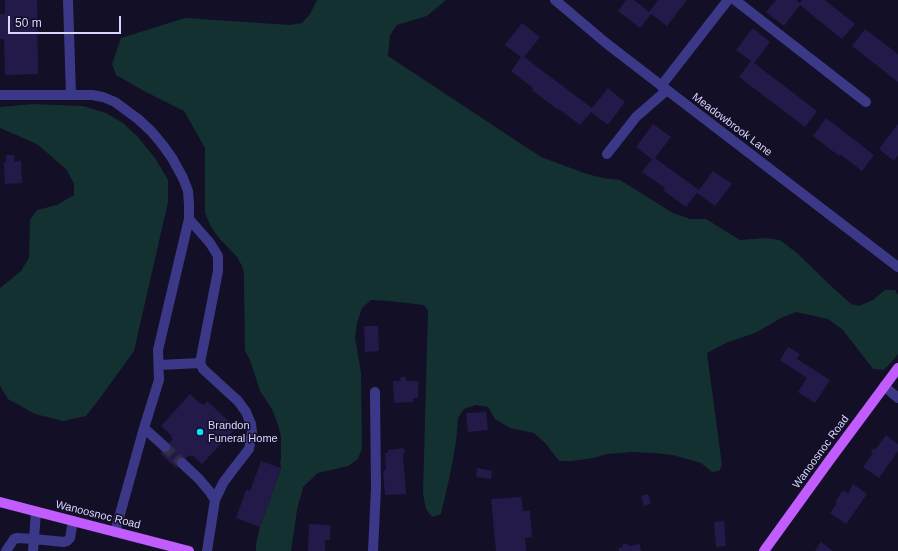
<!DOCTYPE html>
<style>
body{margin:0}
#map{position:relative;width:898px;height:551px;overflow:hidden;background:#130f27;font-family:Arial,sans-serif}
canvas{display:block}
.scale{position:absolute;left:8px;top:16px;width:113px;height:18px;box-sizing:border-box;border:2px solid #dad5ff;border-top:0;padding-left:5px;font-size:12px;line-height:14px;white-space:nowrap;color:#dad5ff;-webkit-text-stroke:3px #130f27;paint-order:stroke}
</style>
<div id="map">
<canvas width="898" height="551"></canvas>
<div class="scale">50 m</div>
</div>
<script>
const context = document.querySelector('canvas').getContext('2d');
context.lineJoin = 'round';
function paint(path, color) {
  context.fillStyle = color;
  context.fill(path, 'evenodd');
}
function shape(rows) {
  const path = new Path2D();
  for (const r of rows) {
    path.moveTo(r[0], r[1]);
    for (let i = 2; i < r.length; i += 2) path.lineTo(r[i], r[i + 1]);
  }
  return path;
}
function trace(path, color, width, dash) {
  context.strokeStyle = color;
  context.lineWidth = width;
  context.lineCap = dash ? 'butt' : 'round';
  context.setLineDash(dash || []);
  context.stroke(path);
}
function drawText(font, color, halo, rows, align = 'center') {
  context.font = font + ' Arial,sans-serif';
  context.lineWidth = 3;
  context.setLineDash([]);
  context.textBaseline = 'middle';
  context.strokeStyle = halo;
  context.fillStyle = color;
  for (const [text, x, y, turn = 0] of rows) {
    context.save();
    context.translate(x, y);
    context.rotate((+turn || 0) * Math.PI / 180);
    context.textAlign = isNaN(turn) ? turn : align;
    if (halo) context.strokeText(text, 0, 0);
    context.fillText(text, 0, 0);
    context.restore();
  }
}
const green = shape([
 [317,0,446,0,427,16,397,25,390,35,388,56,541,157,587,174,603,178,620,180,673,213,690,219,706,219,740,240,766,238,780,240,797,253,831,286,851,304,859,306,873,300,885,290,895,290,898,295,898,354,895,358,884,370,873,369,843,330,828,319,796,312,783,317,755,333,728,342,707,353,722,465,719,471,712,472,701,463,673,455,654,453,632,452,607,454,593,458,572,461,559,461,546,444,534,433,510,428,495,419,488,407,476,405,464,409,458,418,456,442,450,475,441,514,432,517,426,509,423,494,428,311,424,305,389,301,371,300,362,308,357,323,355,338,361,373,362,448,358,459,348,466,318,473,303,487,297,510,291,551,256,551,256,544,260,527,281,468,280,463,281,459,281,436,278,425,272,409,260,391,250,360,245,351,244,284,244,274,242,266,237,257,219,238,211,227,205,213,205,148,184,111,144,91,116,75,112,64,121,38,185,18,290,25,302,23,310,14],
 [33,104,83,106,106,113,123,123,138,137,155,158,168,180,168,202,134,351,100,398,86,416,63,421,35,414,8,399,0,386,0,288,21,271,29,258,30,220,37,210,57,205,74,195,74,184,67,170,37,144,0,128,0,107]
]);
const building = shape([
 [5,0,37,0,38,74,5,75,4,39,0,39,0,14,5,14],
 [626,0,634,0,649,12,658,0,687,0,667,26,651,14,640,28,618,11],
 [776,0,796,0,800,3,802,0,825,0,855,24,842,39,800,5,784,26,766,12],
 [522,23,540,37,524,57,592,108,608,88,625,102,608,125,591,112,580,125,559,109,558,110,532,90,533,88,511,71,521,57,505,45],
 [753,28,770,42,754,63,817,111,805,127,739,77,751,61,736,50],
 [865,29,898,54,898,82,852,46],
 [826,118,874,155,862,171,840,154,839,156,813,136],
 [653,124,671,137,655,158,699,190,713,171,732,184,715,206,697,193,686,207,663,190,665,188,642,172,652,159,636,147],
 [898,124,898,155,894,161,879,149],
 [6,155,14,155,14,162,21,161,22,183,5,184,4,162,6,162],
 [364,326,378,326,379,351,365,352],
 [788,347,800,354,797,359,830,380,815,403,798,392,807,378,780,360],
 [400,377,406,377,406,381,418,381,418,398,413,398,413,402,394,403,393,381,401,381],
 [190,394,201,404,202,403,204,405,207,401,236,428,202,464,192,455,191,457,189,455,176,468,160,453,173,439,171,437,172,436,161,426],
 [486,412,488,430,468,432,466,413],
 [886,435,898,444,898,451,879,478,863,467,873,453,871,451,874,448,875,450],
 [404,448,405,453,403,453,406,494,385,495,383,471,386,470,385,453,388,453,388,450],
 [261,461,281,468,260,527,236,518,246,490,250,491],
 [477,468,492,471,491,479,476,477],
 [853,484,867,494,846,524,830,513,837,503,835,502,843,490,848,493],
 [648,494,651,504,644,506,641,496],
 [521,497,523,511,530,511,532,537,525,538,526,551,496,551,491,499],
 [724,521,726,546,716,547,714,522],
 [309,524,330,525,330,540,325,540,325,551,308,551],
 [821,542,833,551,815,551],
 [627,543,628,546,640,544,641,551,619,551,618,548,623,547,622,545]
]);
const minorTunnel = shape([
 [165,447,182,463]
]);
const minor = shape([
 [68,0,71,95],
 [555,0,606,43,667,90,898,267],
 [735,0,866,102],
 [661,86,728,0],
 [0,95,92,95,103,97,115,102,138,119,151,131,162,144,172,158,183,178,188,191,189,204,189,219,158,350,159,380,144,428,115,532],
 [607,154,636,117,667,90],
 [189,219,210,243,218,256,218,271,200,363,203,369,238,401,246,412,251,424,252,432,249,449,235,467,223,483,215,500,207,551],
 [159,365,200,363],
 [884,386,898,398],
 [144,428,165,447],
 [182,463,199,479,210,492,215,500],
 [6,551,14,539,17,538,34,539,64,542,67,541,70,538,73,521],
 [33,551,36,512],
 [373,551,376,488,375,392]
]);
const major = shape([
 [0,502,189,551],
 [764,551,829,461,898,368]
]);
const markers = [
 [200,432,4,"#01e8ff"]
];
const streetNames = [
 ["Meadowbrook Lane",732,125,37],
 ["Wanoosnoc Road",821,452,-54],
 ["Wanoosnoc Road",98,515,14]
];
const poiNames = [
 ["Brandon",208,426],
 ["Funeral Home",208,439]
];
paint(green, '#123130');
paint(building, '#231a49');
trace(minorTunnel, '#312d47', 10, [10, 5]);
trace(minor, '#3b3987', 10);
trace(major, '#c15cff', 10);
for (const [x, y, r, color] of markers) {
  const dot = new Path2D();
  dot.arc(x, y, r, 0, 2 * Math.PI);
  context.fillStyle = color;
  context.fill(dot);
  trace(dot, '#130f27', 1.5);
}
drawText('11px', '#dad5ff', '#130f27', streetNames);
drawText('11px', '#dad5ff', '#130f27', poiNames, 'left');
</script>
